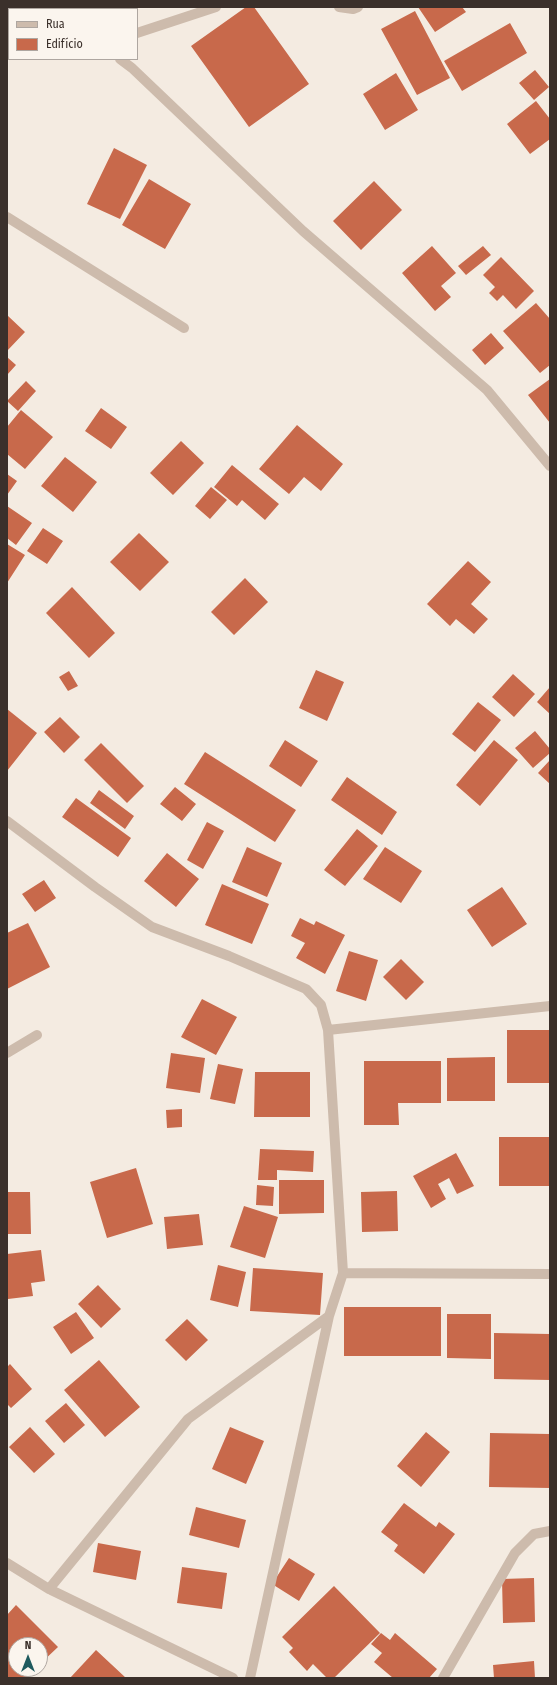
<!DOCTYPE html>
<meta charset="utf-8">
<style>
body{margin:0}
#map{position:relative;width:557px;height:1685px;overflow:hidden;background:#f4ebe1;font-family:"Fira Sans Condensed",sans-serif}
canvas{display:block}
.frame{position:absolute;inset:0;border:8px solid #3b302b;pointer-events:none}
.legend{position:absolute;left:8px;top:8px;width:130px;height:52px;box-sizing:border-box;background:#fbf5ee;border:1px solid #aea6a0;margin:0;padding:5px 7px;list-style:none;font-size:12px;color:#3b302b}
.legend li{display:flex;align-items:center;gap:8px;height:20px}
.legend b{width:20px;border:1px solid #aea6a0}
.north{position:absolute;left:8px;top:1637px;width:40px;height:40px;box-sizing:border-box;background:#fbf5ee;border:1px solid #aea6a0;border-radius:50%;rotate:0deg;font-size:11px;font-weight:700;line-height:16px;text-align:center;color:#3b302b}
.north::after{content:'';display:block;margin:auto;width:14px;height:18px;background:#1f5a5e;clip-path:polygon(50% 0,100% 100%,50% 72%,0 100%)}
</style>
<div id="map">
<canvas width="557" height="1685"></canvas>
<div class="frame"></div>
<ul class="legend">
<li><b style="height:5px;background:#cdbbac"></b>Rua</li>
<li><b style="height:11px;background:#c8694b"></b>Edifício</li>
</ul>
<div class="north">N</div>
</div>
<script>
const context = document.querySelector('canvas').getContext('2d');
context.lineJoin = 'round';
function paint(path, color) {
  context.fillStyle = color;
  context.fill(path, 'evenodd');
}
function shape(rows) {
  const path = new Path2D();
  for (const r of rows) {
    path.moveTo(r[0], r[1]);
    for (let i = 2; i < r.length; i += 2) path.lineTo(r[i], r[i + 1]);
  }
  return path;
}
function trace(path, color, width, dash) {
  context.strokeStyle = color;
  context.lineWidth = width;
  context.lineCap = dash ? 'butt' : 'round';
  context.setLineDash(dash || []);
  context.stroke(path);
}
const building = shape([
 [246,7,254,7,309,84,249,127,191,46],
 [418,7,462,7,466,12,435,32],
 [415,11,450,78,417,95,381,29],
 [510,23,527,53,462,91,444,61],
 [535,70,549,87,534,100,519,83],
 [396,73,418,110,385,130,363,94],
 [536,101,550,119,550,139,530,154,507,124],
 [114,148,147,165,120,219,87,204],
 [149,179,191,204,165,249,122,225],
 [374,181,402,210,361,250,333,221],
 [432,246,456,273,441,286,451,297,435,311,402,273],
 [483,246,491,255,466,275,458,266],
 [501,257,534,291,516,309,503,295,497,301,489,293,495,287,483,275],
 [536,303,550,319,550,365,540,373,503,331],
 [7,315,25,332,7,351],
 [491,333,504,348,485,365,472,350],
 [7,357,16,365,7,375],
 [550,379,550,423,528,395],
 [26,381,36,391,18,411,7,401],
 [101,408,127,427,111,449,85,431],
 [21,410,53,437,25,469,7,454,7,427],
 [297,425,343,464,321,491,304,477,289,494,259,469],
 [181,441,204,463,173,495,150,473],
 [65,457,97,482,73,512,41,486],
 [232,465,279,504,265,520,242,500,237,506,214,487],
 [7,474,17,481,7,495],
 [211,487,227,500,210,519,195,506],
 [7,506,32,523,16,545,7,538],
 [43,528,63,541,47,564,27,551],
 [139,533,169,562,140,591,110,562],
 [7,544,25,555,7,583],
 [468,561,491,582,471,604,488,619,474,634,456,619,450,626,427,604],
 [245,578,268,602,234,635,211,612],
 [72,587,115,633,89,658,46,613],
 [316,670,344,682,327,721,299,708],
 [69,671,78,686,68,691,59,677],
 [513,674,535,694,514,717,492,697],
 [550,687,550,714,537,702],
 [478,702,501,720,475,752,452,734],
 [7,709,37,733,7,771],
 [60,717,80,737,64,753,44,732],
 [535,731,550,749,550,753,533,768,515,748],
 [285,740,318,761,301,787,269,766],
 [494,740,518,760,480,806,456,785],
 [101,743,144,786,127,803,84,760],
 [205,752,296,810,275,842,184,784],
 [550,760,550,784,538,773],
 [347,777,397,812,382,835,331,800],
 [175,787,196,804,182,821,160,804],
 [99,790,134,816,125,829,90,803],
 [76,798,131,838,118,857,62,817],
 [207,822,224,831,203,869,187,860],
 [357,829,378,846,345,886,324,870],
 [247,847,282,863,267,897,232,882],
 [385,847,422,871,401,903,363,879],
 [167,853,199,879,176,907,144,881],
 [44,880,56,898,35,912,22,894],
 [222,884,269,904,252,944,205,925],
 [502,887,527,924,492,947,467,910],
 [300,918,314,925,316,921,345,935,325,974,296,958,305,943,291,936],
 [28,923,50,967,7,989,7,933],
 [349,951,378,960,366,1001,336,991],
 [401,959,424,982,406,1000,383,977],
 [202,999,237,1017,216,1055,181,1037],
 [507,1030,550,1030,550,1083,507,1083],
 [171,1053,205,1058,200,1093,166,1088],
 [495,1057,495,1101,447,1101,447,1058],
 [364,1061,441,1061,441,1103,398,1103,399,1125,364,1125],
 [218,1064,243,1069,235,1104,210,1099],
 [255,1072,310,1072,310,1117,254,1117],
 [182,1109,182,1127,167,1128,166,1110],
 [499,1137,550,1137,550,1186,499,1186],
 [260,1149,314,1151,313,1172,277,1170,277,1180,258,1180],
 [456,1153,474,1186,457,1194,449,1178,438,1184,446,1199,431,1208,413,1176],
 [136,1168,153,1224,107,1238,90,1182],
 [279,1180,324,1180,324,1213,279,1214],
 [257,1185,274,1187,273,1206,256,1205],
 [397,1191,398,1231,362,1232,361,1192],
 [7,1192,30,1192,31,1234,7,1234],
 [244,1206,278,1217,265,1258,230,1247],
 [199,1214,203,1245,167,1249,164,1217],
 [41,1250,45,1281,31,1283,33,1296,8,1299,7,1254],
 [218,1265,246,1272,238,1307,210,1300],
 [253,1268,323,1273,320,1315,250,1311],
 [98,1285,121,1309,101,1328,78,1304],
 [344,1307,441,1307,441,1356,344,1356],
 [76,1312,94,1338,71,1354,53,1327],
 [447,1314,491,1314,491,1359,447,1358],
 [187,1319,208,1340,186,1361,165,1340],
 [494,1333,550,1334,550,1380,494,1379],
 [99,1360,140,1407,105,1437,64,1390],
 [10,1364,32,1389,11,1408,7,1404,7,1367],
 [66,1403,85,1425,64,1443,45,1421],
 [30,1427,55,1454,34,1473,9,1447],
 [230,1427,264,1441,246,1484,212,1469],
 [426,1432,450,1452,421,1487,397,1466],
 [490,1433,550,1434,550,1488,489,1487],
 [404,1503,436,1527,439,1522,455,1534,424,1574,394,1551,398,1545,381,1532],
 [196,1507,246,1520,239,1548,189,1535],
 [98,1543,141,1551,136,1580,93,1572],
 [289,1558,315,1574,299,1601,272,1584],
 [182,1567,227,1573,222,1609,177,1603],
 [534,1578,535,1622,503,1623,502,1579],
 [334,1586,380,1633,334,1678,327,1678,313,1664,307,1671,289,1652,293,1648,282,1637],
 [16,1605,58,1647,40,1664,40,1645,16,1645,16,1669,35,1669,26,1678,7,1678,7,1615],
 [381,1633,390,1640,395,1633,437,1669,429,1678,393,1678,374,1662,382,1653,371,1644],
 [96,1650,126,1678,70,1678],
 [534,1661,535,1678,494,1678,493,1665]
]);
const minor = shape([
 [339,7,353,9,358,7],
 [41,9,41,7],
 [137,33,216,7],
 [7,50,9,49],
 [120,59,132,68,303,231,487,390,550,466],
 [7,217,184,328],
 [7,821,95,887,152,927,229,956,306,989,321,1005,328,1030,343,1273],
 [328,1030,550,1006],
 [7,1053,37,1035],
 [7,1563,49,1589,188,1419,329,1316,343,1273,550,1274],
 [49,1589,233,1678],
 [250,1678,329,1316],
 [443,1678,515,1553,534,1534,550,1531]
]);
paint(building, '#c8694b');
trace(minor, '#cdbbac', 10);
</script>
